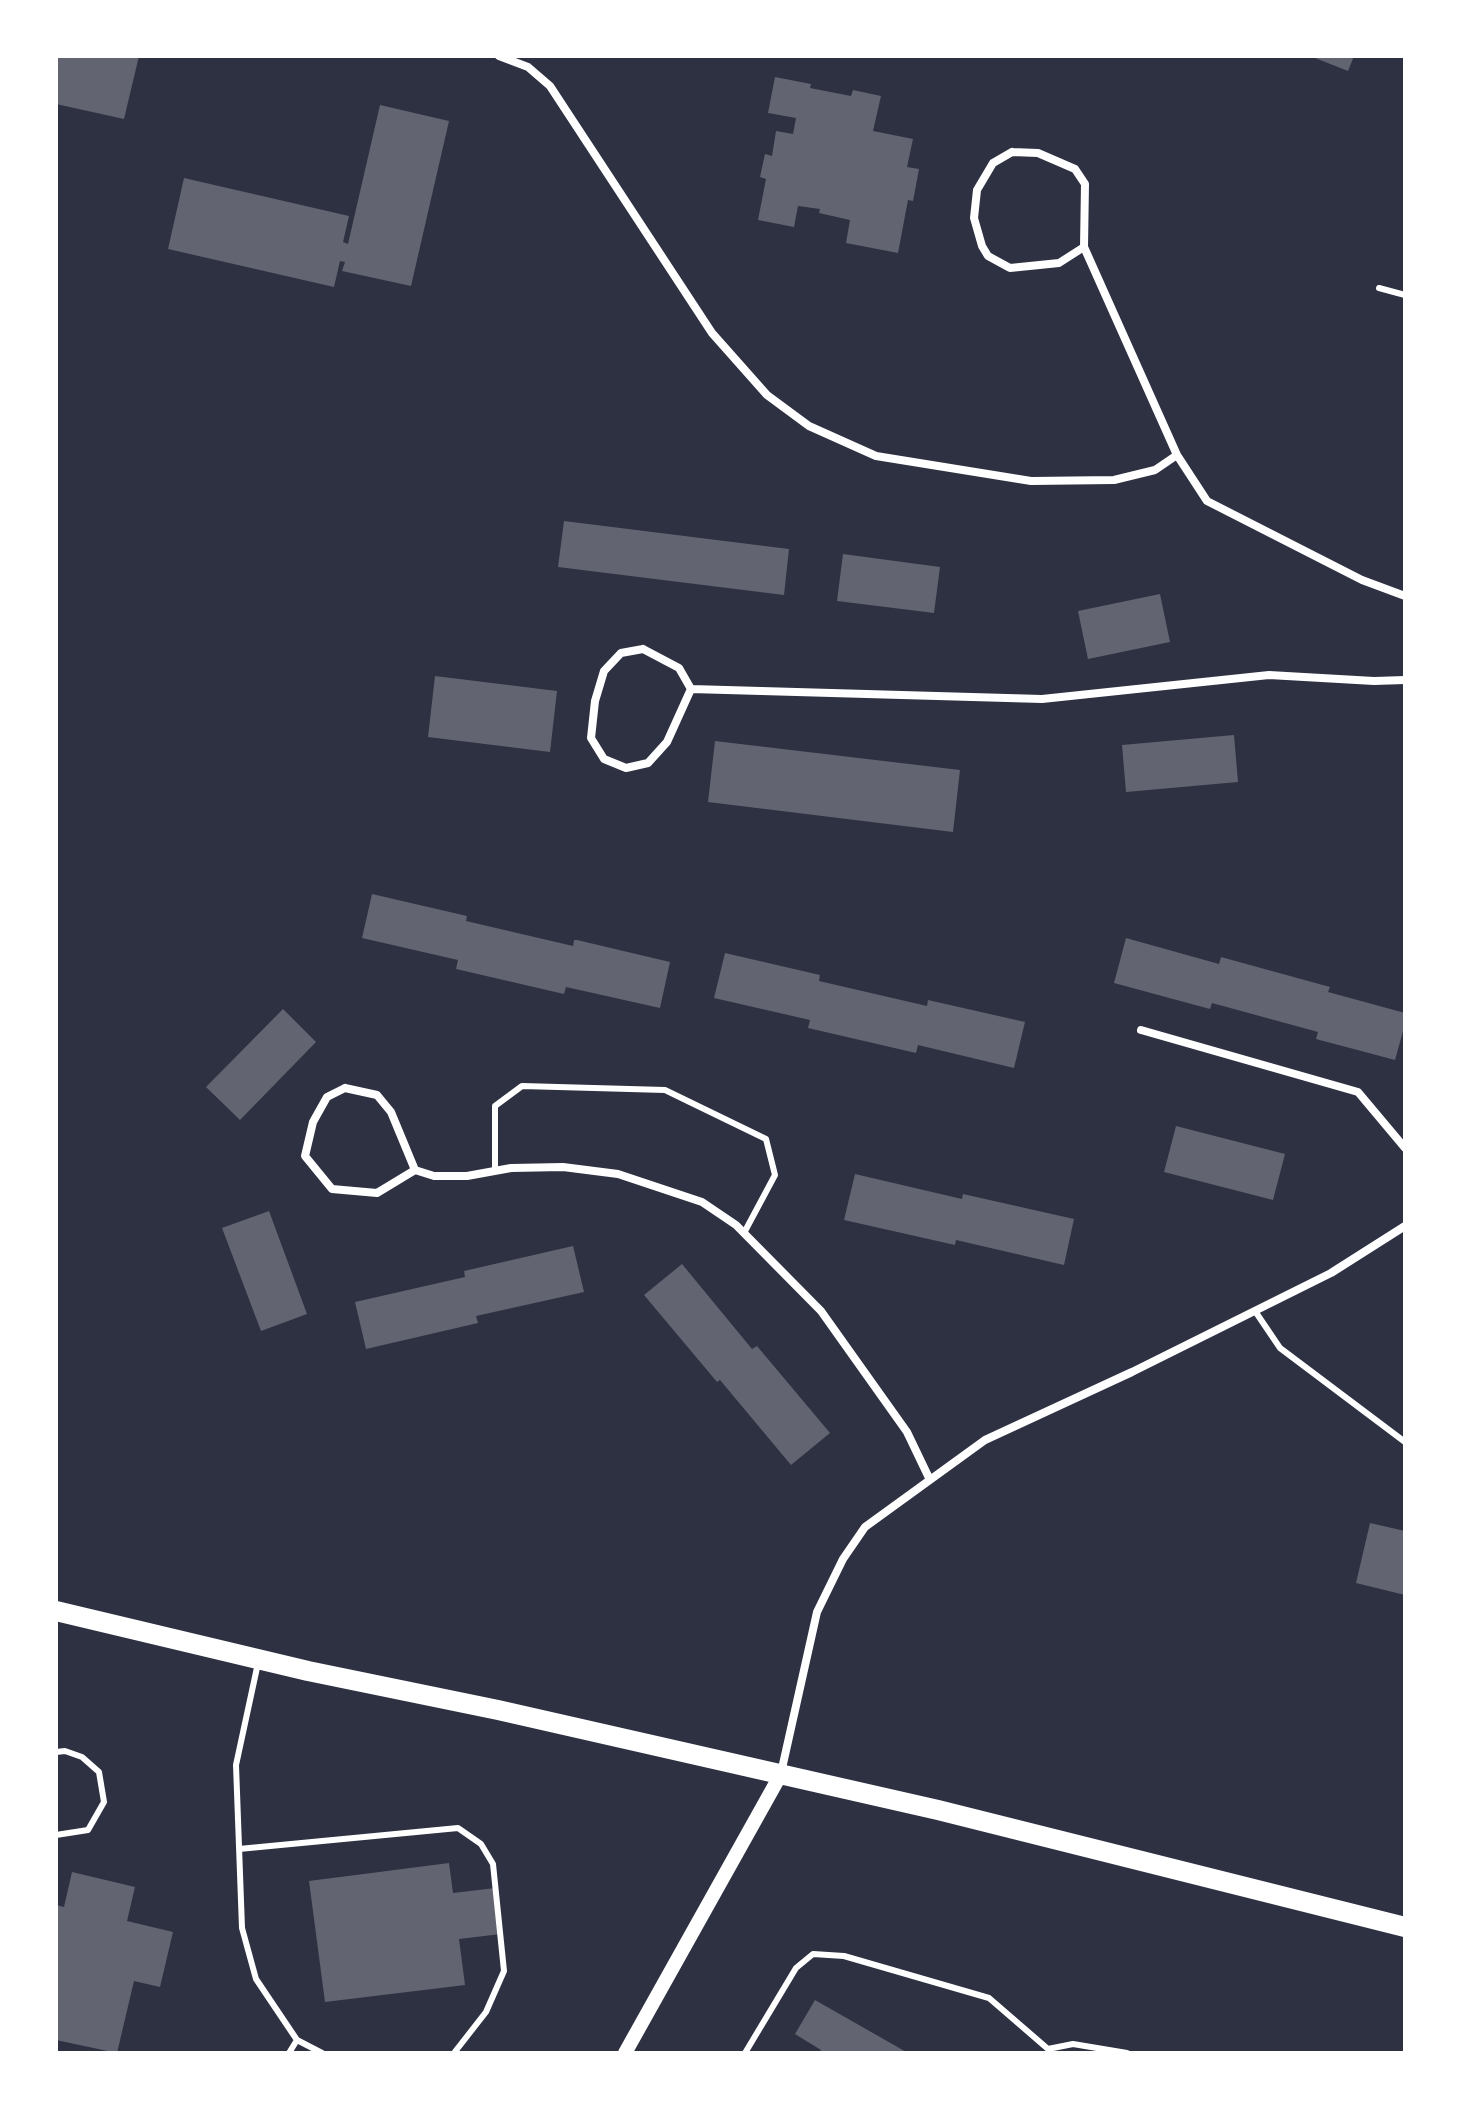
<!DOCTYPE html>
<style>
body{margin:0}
#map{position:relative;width:1461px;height:2109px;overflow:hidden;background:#2d3142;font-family:Figtree,sans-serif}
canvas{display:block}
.frame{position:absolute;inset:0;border:58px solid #fff;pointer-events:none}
</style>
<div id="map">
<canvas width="1461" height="2109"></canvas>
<div class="frame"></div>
</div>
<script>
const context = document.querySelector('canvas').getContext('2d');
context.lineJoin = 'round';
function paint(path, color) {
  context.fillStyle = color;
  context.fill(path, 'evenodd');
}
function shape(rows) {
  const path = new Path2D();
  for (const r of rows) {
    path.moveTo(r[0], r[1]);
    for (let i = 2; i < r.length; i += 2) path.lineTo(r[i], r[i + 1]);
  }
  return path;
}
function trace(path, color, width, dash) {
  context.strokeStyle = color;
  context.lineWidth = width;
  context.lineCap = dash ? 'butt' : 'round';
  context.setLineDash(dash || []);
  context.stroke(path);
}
const building = shape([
 [56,56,139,56,124,119,56,104],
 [1310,56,1354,56,1348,71],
 [775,77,811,84,810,88,851,96,853,90,881,96,873,131,913,139,907,167,919,169,913,201,908,200,898,253,846,243,850,220,819,213,820,209,798,206,794,227,758,220,766,179,760,177,765,154,772,156,776,131,793,134,796,118,768,113],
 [380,105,449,121,411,286,342,271,345,262,340,261,334,287,168,249,184,178,349,216,343,242,348,244],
 [564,521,789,549,784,595,558,567],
 [843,554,940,567,934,613,837,601],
 [1160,594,1170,642,1088,659,1078,611],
 [435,676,557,691,550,752,428,737],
 [1234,735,1238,782,1126,792,1122,745],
 [715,741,960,770,953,832,708,802],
 [372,894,467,916,466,921,573,946,574,940,577,940,670,962,660,1008,566,987,564,994,456,969,458,960,362,938],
 [1126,938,1219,964,1221,957,1330,987,1328,992,1405,1013,1405,1024,1395,1060,1316,1039,1318,1032,1212,1003,1210,1009,1114,983],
 [725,953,820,975,819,981,927,1006,928,1000,1025,1022,1014,1068,918,1045,916,1053,808,1028,810,1020,714,998],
 [283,1009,316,1042,240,1120,206,1087],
 [1176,1126,1285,1154,1273,1200,1164,1172],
 [855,1174,962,1199,963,1194,1074,1219,1064,1265,956,1240,955,1245,844,1220],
 [269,1211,307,1314,261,1331,222,1228],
 [573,1246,584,1292,476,1316,478,1323,366,1349,355,1302,465,1277,464,1271],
 [682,1264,752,1349,757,1346,830,1433,791,1465,720,1380,717,1382,644,1295],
 [1370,1523,1405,1531,1405,1595,1356,1583],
 [449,1863,453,1893,495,1888,501,1934,459,1939,465,1985,325,2002,309,1881],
 [72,1872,135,1887,127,1921,173,1932,160,1987,134,1981,117,2053,56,2040,56,1905,64,1907],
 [815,2000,908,2053,819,2053,821,2050,795,2034]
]);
const service = shape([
 [1379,288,1405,295],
 [495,1171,495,1106,522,1086,665,1090,766,1139,775,1175,744,1233],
 [1255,1311,1280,1348,1405,1442],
 [258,1663,236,1765,242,1928,256,1979,297,2040,322,2053],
 [56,1752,65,1751,82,1757,99,1772,104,1802,88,1830,56,1835],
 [239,1849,458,1828,481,1844,493,1864,504,1971,486,2012,454,2053],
 [1048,2049,1073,2044,1127,2053],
 [289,2053,297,2040],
 [745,2053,796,1968,813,1954,844,1956,989,1998,1048,2049]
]);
const minor = shape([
 [499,56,528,67,550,86,712,333,767,395,809,426,876,456,1031,481,1114,480,1155,470,1177,455],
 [1012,152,1038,153,1075,169,1085,184,1084,247,1059,263,1010,268,988,256,982,246,974,218,977,190,993,163,1012,152],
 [1084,247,1177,455,1207,501,1362,580,1405,596],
 [643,649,679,668,691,689,667,742,648,763,626,768,604,759,591,738,595,701,604,671,621,653,643,649],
 [691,689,1042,699,1269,675,1374,681,1405,680],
 [1141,1030,1358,1092,1405,1148],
 [345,1088,377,1095,391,1112,415,1170,377,1193,332,1189,305,1156,313,1122,327,1097,345,1088],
 [415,1170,434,1176,467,1176,511,1168,563,1167,618,1174,702,1202,736,1225,821,1311,907,1432,930,1480],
 [781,1773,817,1612,843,1559,865,1527,985,1440,1132,1372,1331,1273,1405,1226]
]);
const tertiary = shape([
 [625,2053,781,1774]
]);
const primary = shape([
 [56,1611,308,1671,498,1710,938,1810,1405,1927]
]);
paint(building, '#626471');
trace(service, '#fff', 6);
trace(minor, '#fff', 8);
trace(tertiary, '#fff', 14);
trace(primary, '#fff', 20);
</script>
